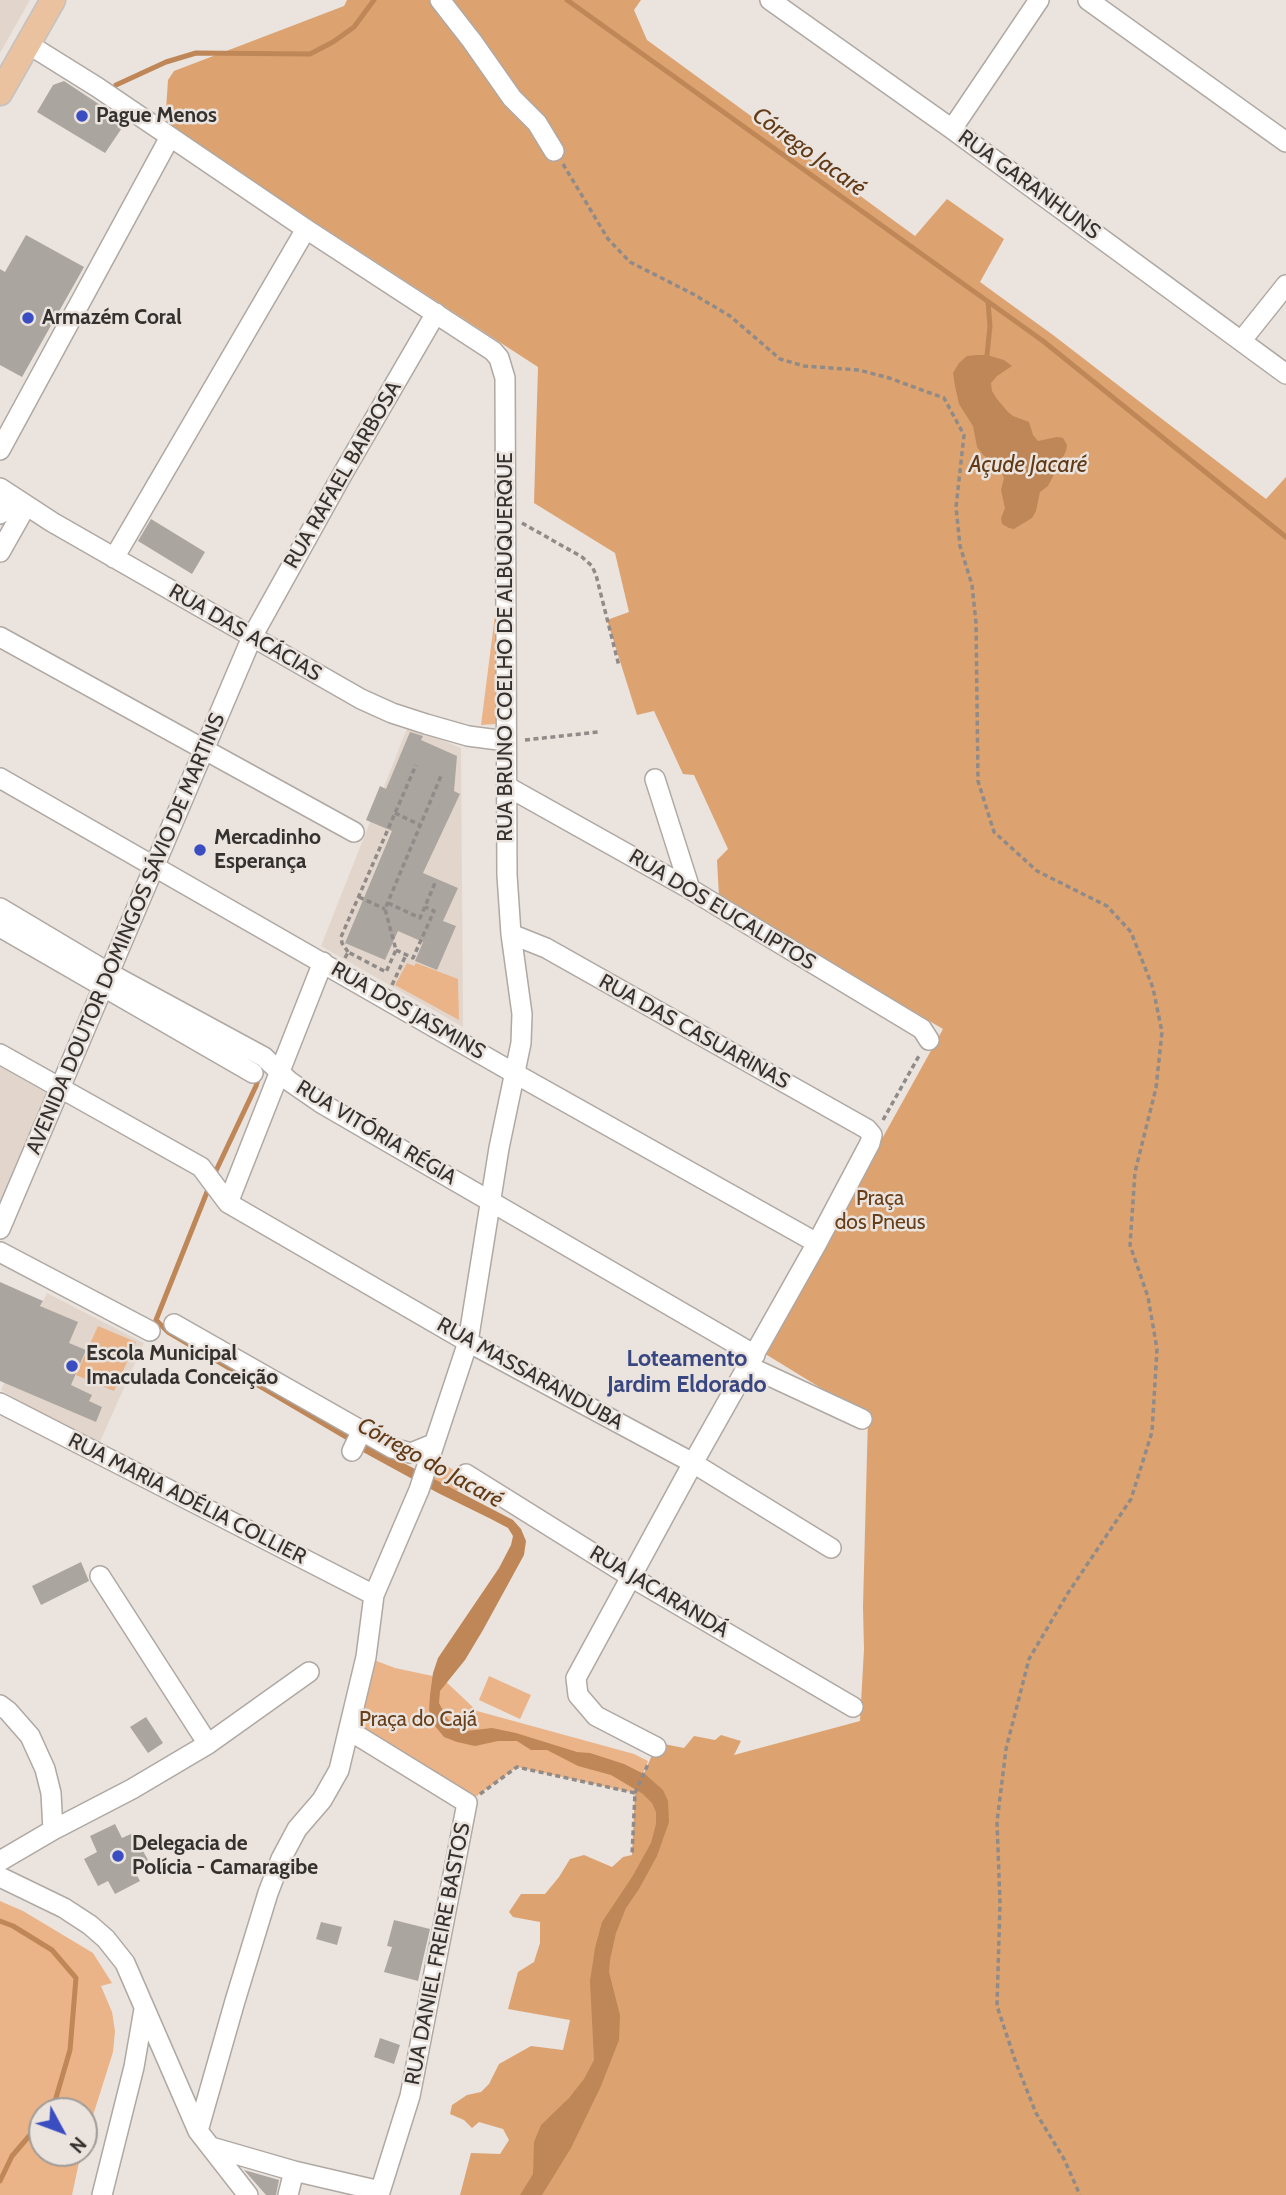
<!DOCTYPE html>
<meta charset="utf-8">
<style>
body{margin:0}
#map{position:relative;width:1286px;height:2195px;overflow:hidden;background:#eae3de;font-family:Cabin,sans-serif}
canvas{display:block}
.north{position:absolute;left:28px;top:2097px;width:70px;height:70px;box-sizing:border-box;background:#eae3de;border:2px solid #a19c98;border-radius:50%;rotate:131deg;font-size:19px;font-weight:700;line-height:28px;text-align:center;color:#34312f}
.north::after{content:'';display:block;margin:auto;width:24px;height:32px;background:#3b4ec1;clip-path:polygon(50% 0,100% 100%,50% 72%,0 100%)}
</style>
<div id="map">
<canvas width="1286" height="2195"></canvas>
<div class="north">N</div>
</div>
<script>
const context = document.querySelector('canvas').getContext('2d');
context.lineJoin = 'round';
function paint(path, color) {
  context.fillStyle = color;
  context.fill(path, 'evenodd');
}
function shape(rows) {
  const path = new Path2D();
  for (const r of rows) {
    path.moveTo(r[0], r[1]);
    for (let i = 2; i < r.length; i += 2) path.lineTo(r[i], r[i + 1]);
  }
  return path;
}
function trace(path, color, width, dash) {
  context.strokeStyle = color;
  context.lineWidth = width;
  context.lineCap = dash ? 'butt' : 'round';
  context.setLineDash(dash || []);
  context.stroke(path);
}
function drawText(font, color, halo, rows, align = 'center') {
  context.font = font + ' Cabin,sans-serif';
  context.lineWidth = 5;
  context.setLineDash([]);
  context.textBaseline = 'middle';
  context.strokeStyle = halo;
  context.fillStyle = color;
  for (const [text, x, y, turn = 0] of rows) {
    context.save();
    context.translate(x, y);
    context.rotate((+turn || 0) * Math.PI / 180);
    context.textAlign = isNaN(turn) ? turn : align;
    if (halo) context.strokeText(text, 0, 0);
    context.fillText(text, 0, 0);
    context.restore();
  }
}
const built = shape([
 [0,0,30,0,0,53],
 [408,726,461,748,463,1027,321,946],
 [0,1066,52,1095,0,1215],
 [47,1293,144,1343,98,1446,1,1390]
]);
const green = shape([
 [496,607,500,608,499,718,495,724,481,725],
 [407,963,414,966,416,963,458,979,459,1020,395,985],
 [98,1326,136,1342,114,1391,76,1375],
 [430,1456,464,1476,457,1491,424,1475],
 [366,1657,395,1668,442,1678,477,1711,634,1754,648,1761,635,1793,517,1767,467,1803,350,1731],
 [489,1676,531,1695,520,1719,479,1700],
 [0,1901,23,1911,93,1953,112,1983,101,1986,112,2012,115,2031,113,2052,84,2144,84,2111,42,2111,42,2153,81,2153,72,2195,0,2195]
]);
const forest = shape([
 [347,0,641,0,634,10,647,40,915,236,947,199,1004,239,980,282,1053,335,1266,499,1286,477,1286,2195,460,2195,471,2153,500,2154,509,2140,503,2129,479,2122,472,2128,464,2120,450,2114,452,2105,467,2095,481,2092,489,2084,499,2064,531,2046,563,2050,570,2020,508,2009,518,1972,534,1962,540,1943,540,1922,513,1917,509,1912,521,1894,545,1894,559,1877,570,1859,584,1855,612,1867,623,1857,632,1855,635,1793,654,1751,664,1744,684,1748,694,1736,715,1740,721,1735,741,1741,734,1755,860,1721,864,1649,863,1607,868,1417,754,1347,864,1142,883,1137,943,1029,887,996,844,976,719,896,717,860,728,849,694,775,683,774,654,711,637,715,607,620,629,612,615,553,534,503,538,367,165,125,168,80,174,71,344,6]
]);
const water = shape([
 [977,355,987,355,1004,360,1012,366,997,376,991,383,992,391,997,399,1008,412,1013,416,1029,422,1033,435,1038,441,1057,437,1063,438,1067,445,1066,451,1048,486,1040,492,1036,511,1032,518,1014,529,1009,528,1002,524,1001,518,1005,508,1001,490,1004,478,1000,466,983,455,977,447,973,426,959,404,955,386,953,373,959,363,967,356],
 [365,1443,513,1520,521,1529,526,1541,524,1555,483,1630,465,1660,440,1691,439,1703,447,1718,456,1727,466,1731,492,1728,516,1733,577,1752,590,1753,624,1764,646,1775,663,1790,668,1801,669,1822,657,1856,639,1889,626,1908,616,1933,610,1960,609,1972,620,2015,619,2040,601,2086,571,2148,542,2195,520,2195,533,2174,534,2142,541,2125,569,2098,584,2079,594,2060,590,1981,595,1948,602,1922,632,1877,651,1843,656,1824,656,1812,652,1803,643,1794,611,1775,578,1766,547,1750,531,1750,517,1741,498,1741,475,1746,457,1742,444,1737,435,1726,429,1710,430,1695,433,1673,438,1658,499,1568,511,1545,513,1536,508,1528,491,1519,438,1493,363,1452]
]);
const stream = shape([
 [567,0,1043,341,1286,537],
 [116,85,166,62,196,53,310,54,333,42,354,27,374,0],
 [987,355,990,326,988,302],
 [214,1175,256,1086,259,1076],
 [209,1187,156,1320,168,1332,353,1441],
 [0,1921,13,1926,52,1950,76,1978,70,2050,53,2108,51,2111],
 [0,2181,12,2156,42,2121]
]);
const building = shape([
 [64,81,126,122,105,153,37,112,53,85],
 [26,235,84,267,22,377,0,365,0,269,5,272],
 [151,519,205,552,192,574,138,541],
 [410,732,423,736,421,740,457,756,454,791,460,794,423,873,458,888,443,921,456,926,437,970,415,961,423,942,398,931,385,960,345,943,392,831,366,820,380,786,386,789],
 [0,1282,43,1301,40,1306,78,1322,69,1343,86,1350,71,1385,92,1395,89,1401,102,1407,96,1422,0,1381],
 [81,1562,89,1581,41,1605,32,1586],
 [146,1717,163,1743,148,1753,130,1727],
 [115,1824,122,1838,133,1833,148,1860,133,1868,140,1881,115,1894,108,1881,98,1886,84,1859,97,1852,90,1836],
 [394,1920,430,1929,418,1981,384,1972,392,1947,387,1946],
 [321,1922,342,1927,337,1945,316,1939],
 [380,2038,400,2045,394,2064,374,2057],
 [244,2170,279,2180,276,2195,266,2195]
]);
const path = shape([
 [563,164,608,239,630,262,693,294,730,316,780,359,804,366,859,370,889,378,944,398,964,435,956,507,960,546,972,585,976,623,978,781,994,832,1037,871,1107,906,1131,932,1153,988,1162,1032,1156,1088,1135,1172,1130,1245,1148,1297,1157,1349,1152,1432,1131,1499,1068,1593,1029,1659,1006,1749,997,1822,1000,1903,997,2006,1016,2063,1036,2113,1064,2159,1080,2195],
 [522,523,582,557,592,566,596,575,619,666],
 [525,740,598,732],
 [395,813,420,825],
 [359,897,385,909],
 [388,903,420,918,435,883],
 [396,950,413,958,434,911,425,907],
 [348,952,342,943,341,937,416,765],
 [345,958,348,952,386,972,396,950,385,909,441,776],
 [392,985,406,955],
 [883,1120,920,1054],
 [635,1793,649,1762],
 [480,1794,517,1767,635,1793,632,1855]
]);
const minor = shape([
 [440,0,472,41,512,98,537,123,554,151],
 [770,0,952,129,1286,374],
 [1088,0,1286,142],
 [28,44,97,87,306,229,493,351,499,358,505,378,507,875,511,934,522,1014,521,1043,499,1148,468,1342,419,1490,374,1595,366,1657,339,1770,322,1800,297,1829,281,1859,268,1893,235,2001,198,2131],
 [952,129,1039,0],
 [1242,340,1286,285],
 [0,450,170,137],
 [0,488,52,522,361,699,392,713,426,724,468,736,506,741],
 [0,514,10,495],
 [0,552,26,506],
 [114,558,306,229],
 [0,637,354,832],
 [0,778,514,1073,817,1243],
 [655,779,690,889],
 [508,787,690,889,922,1029,929,1040],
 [0,908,109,973,264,1057,289,1081,321,1103,755,1355],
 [0,927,253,1073],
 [511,934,546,948,867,1129,872,1135,870,1143,817,1243,693,1463,576,1678,578,1695,596,1716,656,1747],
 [0,1054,201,1167,228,1203,468,1342,693,1463,831,1548],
 [228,1203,323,962],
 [0,1229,252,637,342,475,436,313],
 [0,1252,150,1331],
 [174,1324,392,1448,411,1453,433,1444],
 [748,1366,862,1419],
 [0,1403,374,1595],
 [352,1451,362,1430],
 [466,1474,631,1577,853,1707],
 [100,1576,208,1744],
 [0,1705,8,1711,30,1736,45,1769,51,1793,53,1830],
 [350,1731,467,1803,410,2096,379,2195],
 [0,1861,53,1830,132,1789,208,1744,309,1672],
 [0,1877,64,1908,90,1925,106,1939,125,1963,198,2131,248,2195],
 [211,2147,294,2171,380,2191],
 [102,2195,134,2067,144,2009],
 [288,2195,294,2171]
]);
const major = shape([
 [0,93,53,0]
]);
const markers = [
 [82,116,7,"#3b4ec1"],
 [28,318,7,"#3b4ec1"],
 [200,850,7,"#3b4ec1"],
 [72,1366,7,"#3b4ec1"],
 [118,1856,7,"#3b4ec1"]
];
const poiNames = [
 ["Pague Menos",96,116],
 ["Armazém Coral",42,318],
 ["Mercadinho",214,838],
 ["Esperança",214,862],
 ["Escola Municipal",86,1354],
 ["Imaculada Conceição",86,1378],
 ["Delegacia de",132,1844],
 ["Polícia - Camaragibe",132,1868]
];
const streetNames = [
 ["RUA GARANHUNS",1029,185,36],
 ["RUA RAFAEL BARBOSA",343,475,-60],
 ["RUA DAS ACÁCIAS",245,633,30],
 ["RUA BRUNO COELHO DE ALBUQUERQUE",506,647,-90],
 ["RUA DOS EUCALIPTOS",722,910,31],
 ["AVENIDA DOUTOR DOMINGOS SÁVIO DE MARTINS",126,934,-67],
 ["RUA DOS JASMINS",408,1011,30],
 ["RUA DAS CASUARINAS",694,1032,29],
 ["RUA VITÓRIA RÉGIA",376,1133,31],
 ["RUA MASSARANDUBA",530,1374,29],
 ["RUA MARIA ADÉLIA COLLIER",187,1499,27],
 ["RUA JACARANDÁ",659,1592,31],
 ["RUA DANIEL FREIRE BASTOS",438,1954,-79]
];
const parkNames = [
 ["Praça",880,1199],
 ["dos Pneus",880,1223],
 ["Praça do Cajá",418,1720]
];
const waterNames = [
 ["Córrego Jacaré",809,152,36],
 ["Açude Jacaré",1028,465],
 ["Córrego do Jacaré",430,1463,29]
];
const neighbourhoodNames = [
 ["Loteamento",687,1359],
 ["Jardim Eldorado",687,1385]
];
paint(built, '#e2d6cc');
paint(green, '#eab488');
paint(forest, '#dca371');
paint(water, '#bf8757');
trace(stream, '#bf8757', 5);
paint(building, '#aba5a0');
trace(minor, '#afa8a3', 22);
trace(major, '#c2c1c1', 27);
trace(path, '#908b88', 3.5, [5, 3.5]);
trace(minor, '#fff', 19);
trace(major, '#ebc29f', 24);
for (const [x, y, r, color] of markers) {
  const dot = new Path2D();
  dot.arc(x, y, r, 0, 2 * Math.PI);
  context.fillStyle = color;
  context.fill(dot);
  trace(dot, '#eae3de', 2.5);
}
drawText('bold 21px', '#34312f', '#eae3de', poiNames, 'left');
drawText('21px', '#34312f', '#eae3de', streetNames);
drawText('21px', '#67401b', '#eae3de', parkNames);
drawText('italic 23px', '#623b16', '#eae3de', waterNames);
drawText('bold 23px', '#384681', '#eae3de', neighbourhoodNames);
</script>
